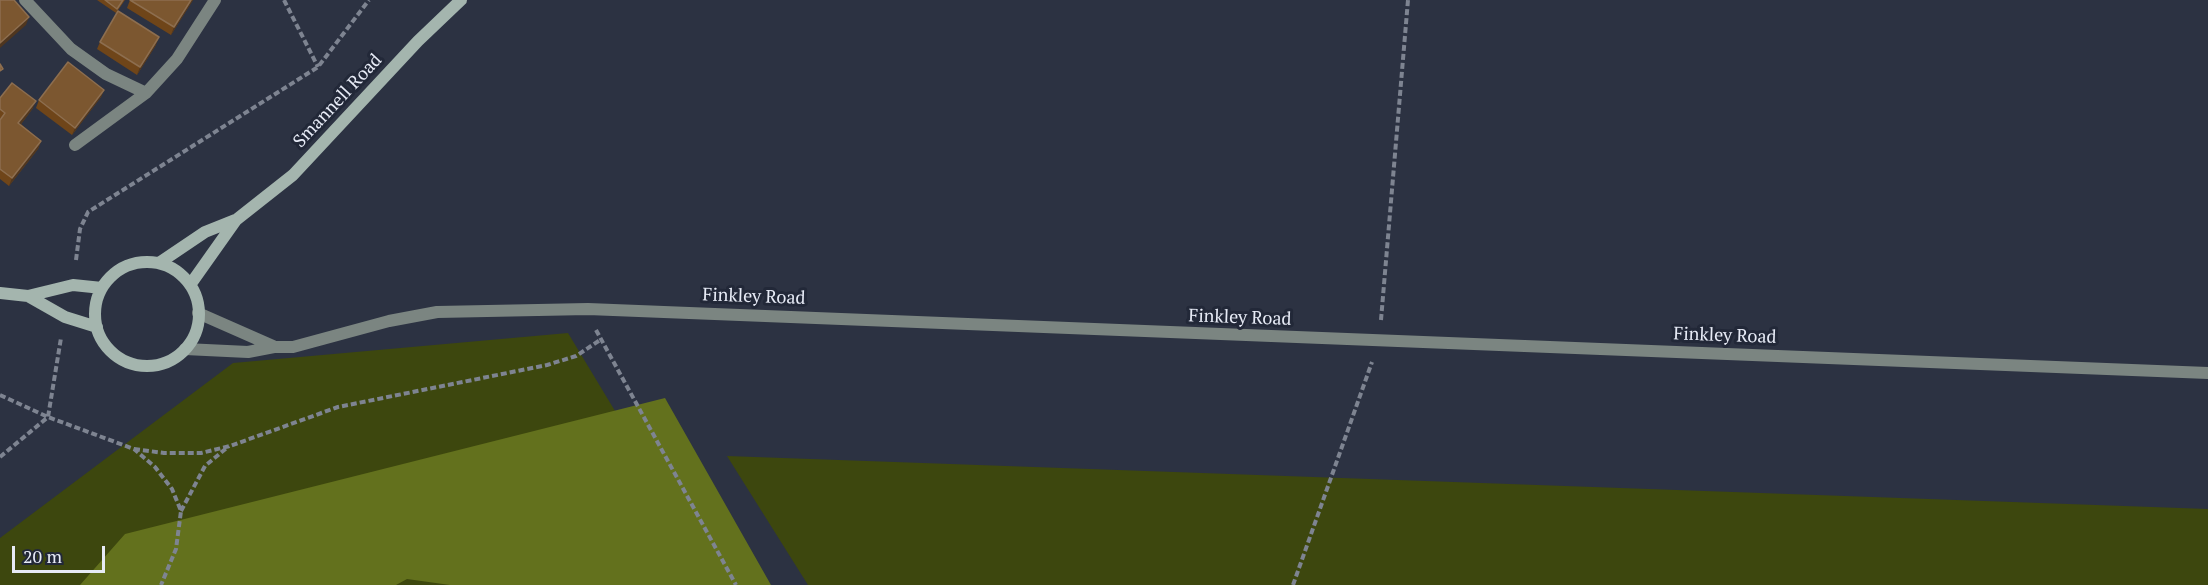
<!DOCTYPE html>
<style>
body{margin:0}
#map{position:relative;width:2208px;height:585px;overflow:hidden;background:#2c3242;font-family:"PT Serif",serif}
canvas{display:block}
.scale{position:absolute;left:12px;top:546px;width:93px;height:27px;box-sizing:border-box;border:3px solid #e7ebf6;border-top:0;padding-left:8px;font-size:18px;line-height:21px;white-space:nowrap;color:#e7ebf6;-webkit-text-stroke:4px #222838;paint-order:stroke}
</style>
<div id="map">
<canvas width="2208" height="585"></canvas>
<div class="scale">20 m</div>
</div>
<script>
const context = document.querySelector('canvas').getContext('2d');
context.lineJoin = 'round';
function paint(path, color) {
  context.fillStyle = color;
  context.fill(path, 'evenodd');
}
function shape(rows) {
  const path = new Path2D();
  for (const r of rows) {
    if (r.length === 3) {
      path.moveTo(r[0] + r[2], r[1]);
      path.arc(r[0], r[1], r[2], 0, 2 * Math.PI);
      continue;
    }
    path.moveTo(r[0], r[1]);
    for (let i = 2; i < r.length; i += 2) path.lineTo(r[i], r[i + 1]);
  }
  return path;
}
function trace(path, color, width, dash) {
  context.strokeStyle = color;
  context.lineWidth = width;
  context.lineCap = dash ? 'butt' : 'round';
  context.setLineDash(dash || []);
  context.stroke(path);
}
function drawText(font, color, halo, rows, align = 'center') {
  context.font = font + ' "PT Serif",serif';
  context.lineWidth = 6;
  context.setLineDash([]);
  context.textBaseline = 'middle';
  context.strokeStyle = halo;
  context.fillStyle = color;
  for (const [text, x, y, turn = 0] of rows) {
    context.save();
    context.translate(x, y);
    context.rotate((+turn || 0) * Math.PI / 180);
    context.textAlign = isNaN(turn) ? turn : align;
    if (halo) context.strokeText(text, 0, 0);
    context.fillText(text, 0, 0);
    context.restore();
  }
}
const green = shape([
 [568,333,720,585,0,585,0,538,233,363],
 [727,456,2208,509,2208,585,808,585]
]);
const forest = shape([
 [665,398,771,585,450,585,407,579,396,585,80,585,125,534]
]);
const path = shape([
 [284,0,318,67],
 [76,260,80,229,88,212,318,67,369,0],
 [1381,320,1408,0],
 [596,330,736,585],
 [0,395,48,417,134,449,155,467,172,489,181,511,176,549,161,585],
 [134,449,164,453,201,453,230,446,338,407,547,365,576,356,600,340],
 [0,457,48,417,61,338],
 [181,511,205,466,229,446],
 [1293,585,1372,362]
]);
const lane = shape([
 [25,0,71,49,106,74,146,93],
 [75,145,146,93,177,59,215,0]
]);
const street = shape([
 [198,313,273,346],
 [185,349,248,352,274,347,293,347,389,321,437,312,588,309,2208,373]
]);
const secondary = shape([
 [147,314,52],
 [159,263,205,232,235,220],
 [190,285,236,220,293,175,418,41,461,0],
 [0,293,28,296,65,317,97,327],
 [28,296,73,285,102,288]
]);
const wall = shape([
 [97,0,125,0,116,13],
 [130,0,193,0,171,35,127,8],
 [100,42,156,45,137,75,97,49],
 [104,90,101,97,72,135,36,108,39,100],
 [0,98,33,108,21,124,41,141,38,149,9,186,0,179]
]);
const shadedWall = shape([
 [191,0,193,0,171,35,174,27],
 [29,17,26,25,0,48,0,43],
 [159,37,156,45,137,75,140,67],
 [104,90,101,97,72,135,75,128],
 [36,101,33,108,16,131,18,123],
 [41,141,38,149,9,186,12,178]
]);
const building = shape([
 [0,0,14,0,29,17,0,43,0,0],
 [105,0,123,0,117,9,105,0],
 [130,0,191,0,174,27,130,0],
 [118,11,159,37,140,67,100,42,118,11],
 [68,62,104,90,75,128,39,100,68,62],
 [0,64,3,69,0,71,0,64],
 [12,83,36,101,18,123,41,141,12,178,0,169,0,120,5,113,0,109,0,98,12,83]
]);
const streetNames = [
 ["Smannell Road",338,101,-47],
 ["Finkley Road",754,297,2],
 ["Finkley Road",1240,318,2],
 ["Finkley Road",1725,336,2]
];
paint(green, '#3d470e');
paint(forest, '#63711d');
trace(path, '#7e8491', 4, [6, 3]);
trace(lane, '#7b8581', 12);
trace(street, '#7b8581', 12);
trace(secondary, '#a4b5ae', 12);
paint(wall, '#6f4519');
paint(shadedWall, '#4f361f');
paint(building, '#7c5730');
trace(building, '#8d6e4f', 1.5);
drawText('18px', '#e7ebf6', '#222838', streetNames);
</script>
